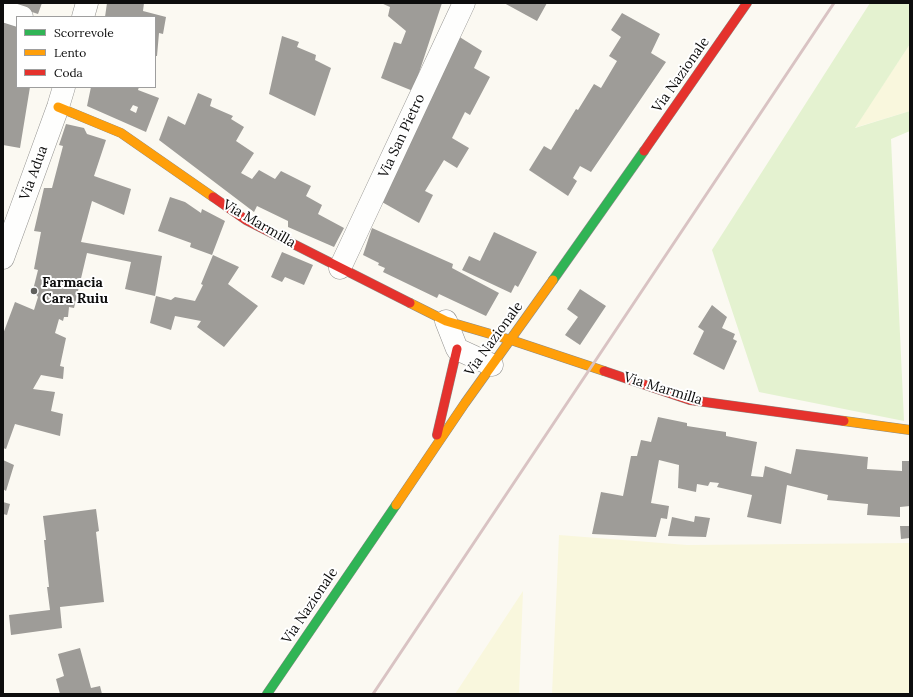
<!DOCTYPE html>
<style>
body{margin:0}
#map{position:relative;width:913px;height:697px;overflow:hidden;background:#fbf9f2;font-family:Lora,serif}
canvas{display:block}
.frame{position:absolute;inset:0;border:4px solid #0d0d0d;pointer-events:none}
.legend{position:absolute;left:16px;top:16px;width:140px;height:72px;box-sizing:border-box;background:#fff;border:1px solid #9e9e9e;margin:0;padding:5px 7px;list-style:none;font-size:12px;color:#0d0d0d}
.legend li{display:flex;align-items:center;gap:8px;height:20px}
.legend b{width:20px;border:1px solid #9e9e9e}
</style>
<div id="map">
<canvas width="913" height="697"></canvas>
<div class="frame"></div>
<ul class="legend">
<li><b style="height:5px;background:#30b455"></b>Scorrevole</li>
<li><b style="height:5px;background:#ff9f0a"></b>Lento</li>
<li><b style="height:5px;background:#e5322d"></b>Coda</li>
</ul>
</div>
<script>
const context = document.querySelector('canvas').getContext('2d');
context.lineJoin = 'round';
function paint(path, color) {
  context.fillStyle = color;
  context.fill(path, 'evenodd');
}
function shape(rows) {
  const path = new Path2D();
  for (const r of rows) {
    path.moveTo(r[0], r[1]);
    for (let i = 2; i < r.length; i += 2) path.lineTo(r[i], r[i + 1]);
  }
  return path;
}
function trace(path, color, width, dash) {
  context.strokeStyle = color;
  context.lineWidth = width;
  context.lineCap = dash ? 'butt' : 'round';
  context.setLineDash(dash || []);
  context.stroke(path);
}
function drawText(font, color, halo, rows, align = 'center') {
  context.font = font + ' Lora,serif';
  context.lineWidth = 4;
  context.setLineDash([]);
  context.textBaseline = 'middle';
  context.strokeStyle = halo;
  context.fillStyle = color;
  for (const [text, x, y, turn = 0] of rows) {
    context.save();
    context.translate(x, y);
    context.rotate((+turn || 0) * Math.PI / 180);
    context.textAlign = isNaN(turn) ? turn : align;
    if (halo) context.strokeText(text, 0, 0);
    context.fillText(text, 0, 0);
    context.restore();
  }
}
const farmland = shape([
 [910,44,910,111,854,128],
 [559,535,687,545,910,543,910,694,552,694],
 [523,591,519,694,455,694]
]);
const green = shape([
 [870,3,910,3,910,44,855,128,910,111,910,131,891,139,904,421,759,392,712,250]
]);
const building = shape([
 [5,3,42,3,38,14],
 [107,3,144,3,143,11,166,17,163,34,159,33,157,56,155,56,155,17,105,17],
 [381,3,442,3,413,91,381,78,394,42,401,44,406,31,388,16,390,7],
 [504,3,547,3,537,21],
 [622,13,660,34,651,53,666,62,591,172,580,166,573,178,577,181,568,196,529,170,544,146,551,150,576,109,578,110,594,84,601,88,617,61,609,56,621,37,611,30],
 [3,20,17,24,17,87,30,87,20,148,3,145],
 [282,36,299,42,297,47,316,55,315,60,331,68,315,116,269,94],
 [458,36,482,51,474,68,490,77,470,115,465,112,452,138,469,148,457,168,444,160,425,191,433,195,419,223,382,202],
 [91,87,139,87,138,90,159,98,146,132,87,106],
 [133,105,138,107,136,113,130,110],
 [198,93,212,99,210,106,233,116,231,119,244,127,236,141,254,153,241,173,252,179,259,170,275,179,281,171,311,186,306,196,322,205,318,214,344,228,334,247,288,227,288,221,257,206,254,212,159,140,168,116,185,125],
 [66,124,84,128,87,134,106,140,94,176,131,189,124,215,92,201,81,242,162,256,155,296,125,289,131,262,87,253,74,308,69,307,68,317,64,317,63,321,59,319,55,333,66,338,60,366,64,367,63,379,41,375,33,389,55,392,51,411,63,414,60,436,15,424,6,449,3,448,3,334,15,302,34,310,38,297,33,290,38,270,34,269,41,232,34,231,44,188,52,188,63,146,59,145],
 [170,197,185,202,201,213,202,209,225,221,212,255,190,247,191,243,158,231],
 [372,228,453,264,452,268,499,293,486,316,439,294,437,298,383,272,385,268,378,265,379,263,363,255],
 [494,232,537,252,518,287,515,285,511,293,462,270,469,256,480,261],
 [282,252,313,265,304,285,285,277,282,282,271,277],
 [213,255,239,267,228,284,258,306,224,347,197,327,201,321,175,316,171,330,150,323,156,296,171,300,175,297,195,301,203,285,201,284],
 [580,289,606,306,580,345,565,335,578,317,567,309],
 [712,305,727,317,722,328,735,334,733,339,737,341,724,370,693,354,704,331,698,327],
 [658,417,687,423,687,426,726,432,726,436,757,442,751,476,763,477,765,466,791,474,796,449,868,457,867,469,902,471,902,461,910,461,910,506,900,507,900,517,867,515,868,504,827,500,828,495,787,485,781,524,747,517,752,495,717,487,719,483,710,482,708,486,697,484,696,492,678,488,679,465,659,460,651,503,669,506,667,519,661,518,656,537,592,534,601,492,623,496,631,456,637,456,641,440,651,442],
 [3,460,14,465,6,491,3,489],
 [3,502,10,504,7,515,3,514],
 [96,509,99,531,96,532,104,602,60,607,62,628,11,635,9,615,50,610,47,587,49,587,44,540,46,540,43,516],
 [695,516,710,518,706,537,668,536,672,517,694,522],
 [900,526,910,526,910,538,901,539],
 [80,648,91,688,100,686,102,694,60,694,56,679,64,676,58,654]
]);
const street = shape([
 [3,11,22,17],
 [83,17,87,3],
 [3,258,58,107,64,87],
 [340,268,464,3],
 [446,321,457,349,492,365]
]);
const fast = shape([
 [553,280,644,151],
 [267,694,396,505]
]);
const slow = shape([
 [58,107,121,133,213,197],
 [410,303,446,321,511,340,604,371],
 [844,421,910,430],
 [396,505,465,403,553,280]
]);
const jam = shape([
 [644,151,747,3],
 [213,197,246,220,410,303],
 [604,371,690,400,844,421],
 [437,435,457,349]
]);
const rail = shape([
 [373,694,834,3]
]);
const markers = [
 [34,291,4,"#60605d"]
];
const streetNames = [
 ["Via Nazionale",681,75,-55],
 ["Via San Pietro",402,136,-65],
 ["Via Adua",34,173,-70],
 ["Via Marmilla",259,224,30],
 ["Via Nazionale",494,339,-54],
 ["Via Marmilla",663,389,17],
 ["Via Nazionale",310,606,-56]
];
const poiNames = [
 ["Farmacia",42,283],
 ["Cara Ruiu",42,299]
];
paint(farmland, '#f9f7dd');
paint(green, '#e4f2d0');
paint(building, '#9e9c98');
trace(street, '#949390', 23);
trace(fast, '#8b8a87', 10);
trace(slow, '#8b8a87', 10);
trace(jam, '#8b8a87', 10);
trace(street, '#fefefd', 22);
trace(fast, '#30b455', 9);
trace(slow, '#ff9f0a', 9);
trace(jam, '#e5322d', 9);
trace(rail, '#d9c3c3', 3);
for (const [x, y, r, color] of markers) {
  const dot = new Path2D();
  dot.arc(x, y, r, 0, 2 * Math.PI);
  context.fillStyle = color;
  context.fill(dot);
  trace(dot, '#fff', 1.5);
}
drawText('14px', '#0d0d0d', '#fff', streetNames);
drawText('bold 14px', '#0d0d0d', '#fff', poiNames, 'left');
</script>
